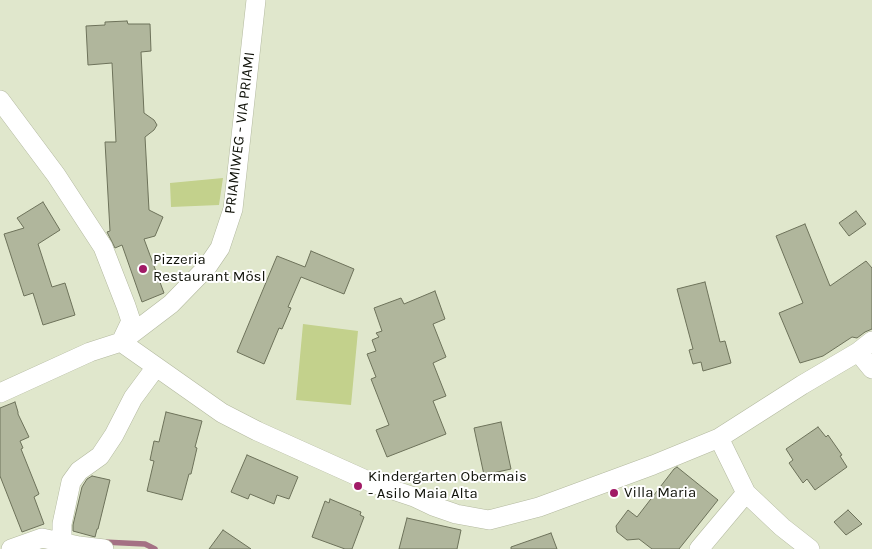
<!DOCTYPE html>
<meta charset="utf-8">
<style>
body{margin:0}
canvas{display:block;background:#e0e7cc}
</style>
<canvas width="872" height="549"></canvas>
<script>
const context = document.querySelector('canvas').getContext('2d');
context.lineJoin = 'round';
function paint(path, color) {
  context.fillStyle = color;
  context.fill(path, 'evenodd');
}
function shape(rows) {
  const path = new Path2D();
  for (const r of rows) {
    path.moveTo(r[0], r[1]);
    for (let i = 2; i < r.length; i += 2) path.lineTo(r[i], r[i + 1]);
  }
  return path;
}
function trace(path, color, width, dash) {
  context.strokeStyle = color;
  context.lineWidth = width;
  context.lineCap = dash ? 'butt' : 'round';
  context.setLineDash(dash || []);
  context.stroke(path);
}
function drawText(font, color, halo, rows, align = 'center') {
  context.font = font + ' Karla,sans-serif';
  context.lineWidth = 4;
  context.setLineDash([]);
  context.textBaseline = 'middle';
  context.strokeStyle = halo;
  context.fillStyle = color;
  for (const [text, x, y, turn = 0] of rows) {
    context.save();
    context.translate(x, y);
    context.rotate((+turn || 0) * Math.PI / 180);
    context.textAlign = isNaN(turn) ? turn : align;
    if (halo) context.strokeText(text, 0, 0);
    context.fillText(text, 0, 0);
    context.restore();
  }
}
const green = shape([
 [223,178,219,205,171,207,170,183],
 [303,324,358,331,351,405,296,400]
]);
const stream = shape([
 [103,542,145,544,155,549]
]);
const building = shape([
 [127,21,128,24,150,24,151,51,141,52,144,113,154,120,157,125,154,130,145,137,149,210,163,217,155,236,144,239,164,293,142,302,122,245,115,248,107,232,110,231,105,142,116,142,112,63,88,65,86,26,105,25,105,22,127,21],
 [43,202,60,230,38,244,52,287,65,283,75,315,43,325,33,293,24,296,4,234,24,228,17,218,43,202],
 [856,211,866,224,849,236,839,223,856,211],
 [805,224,830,286,866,261,872,268,872,329,865,332,857,338,852,337,823,356,800,363,779,313,803,303,776,236,805,224],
 [311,251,354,269,344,294,301,277,288,307,291,308,282,329,279,328,264,364,237,352,277,256,305,267,311,251],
 [705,282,720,342,725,341,731,363,703,371,701,362,693,364,689,350,693,349,677,289,705,282],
 [435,291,445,319,433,324,446,357,433,363,446,396,433,401,446,434,387,457,376,430,389,425,371,379,376,377,367,354,376,351,372,340,379,337,376,333,382,331,374,308,401,298,404,304,435,291],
 [15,402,18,412,18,414,29,437,20,441,23,448,21,449,39,494,34,497,44,524,22,532,0,476,0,408,15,402],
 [166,412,202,421,195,447,197,448,191,474,189,474,182,500,147,491,154,461,150,460,154,441,159,442,166,412],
 [501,422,511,469,484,475,474,428,501,422],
 [818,427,826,437,828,435,842,455,840,456,847,467,815,490,807,479,803,483,789,463,793,460,786,449,818,427],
 [247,455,298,477,289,499,277,495,274,504,250,494,248,499,231,492,247,455],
 [677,467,718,500,679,549,652,549,639,539,627,540,617,532,616,526,628,510,637,517,674,469,677,467],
 [92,476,110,480,98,529,97,529,95,537,73,531,73,525,82,487,87,479,92,476],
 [330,499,361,512,360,515,364,517,352,549,345,549,312,537,325,501,329,503,330,499],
 [848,510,862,524,846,535,834,522,848,510],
 [407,518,461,530,457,549,399,549,407,518],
 [223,530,251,549,209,549,223,530],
 [551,533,557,549,511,549,511,547,551,533]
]);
const street = shape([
 [0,100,56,175,103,247,126,306,131,321,121,342],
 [121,342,222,413,257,431,375,484,414,497,433,506,456,514,489,520,539,507,653,465,719,438,802,385,858,352,872,341],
 [858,352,872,369],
 [0,393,90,352,121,342,171,304,207,267,220,248,233,209,256,0],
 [719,438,746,493,782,527,810,549],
 [62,543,62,524,71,482,79,471,100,456,114,435,133,398,156,367],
 [11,549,42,538,79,546,104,549],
 [699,549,746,493]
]);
const markers = [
 [143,269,5,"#a11a66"],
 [358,486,5,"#a11a66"],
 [614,493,5,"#a11a66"]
];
const streetNames = [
 ["PRIAMIWEG - VIA PRIAMI",240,133,-83]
];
const poiNames = [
 ["Pizzeria",153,260],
 ["Restaurant Mösl",153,277],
 ["Kindergarten Obermais",368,477],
 ["- Asilo Maia Alta",368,494],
 ["Villa Maria",624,493]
];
paint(green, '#c3d18c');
trace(stream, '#a47084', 5.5);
paint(building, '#b0b69c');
trace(building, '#6d725a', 1);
trace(street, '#b3b99f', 20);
trace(street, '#fff', 19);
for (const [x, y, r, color] of markers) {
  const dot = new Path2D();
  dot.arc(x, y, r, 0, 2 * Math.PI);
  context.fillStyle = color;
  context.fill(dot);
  trace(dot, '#fff', 2);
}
drawText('15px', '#101209', '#fff', streetNames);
drawText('15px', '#101209', '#fff', poiNames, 'left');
</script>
